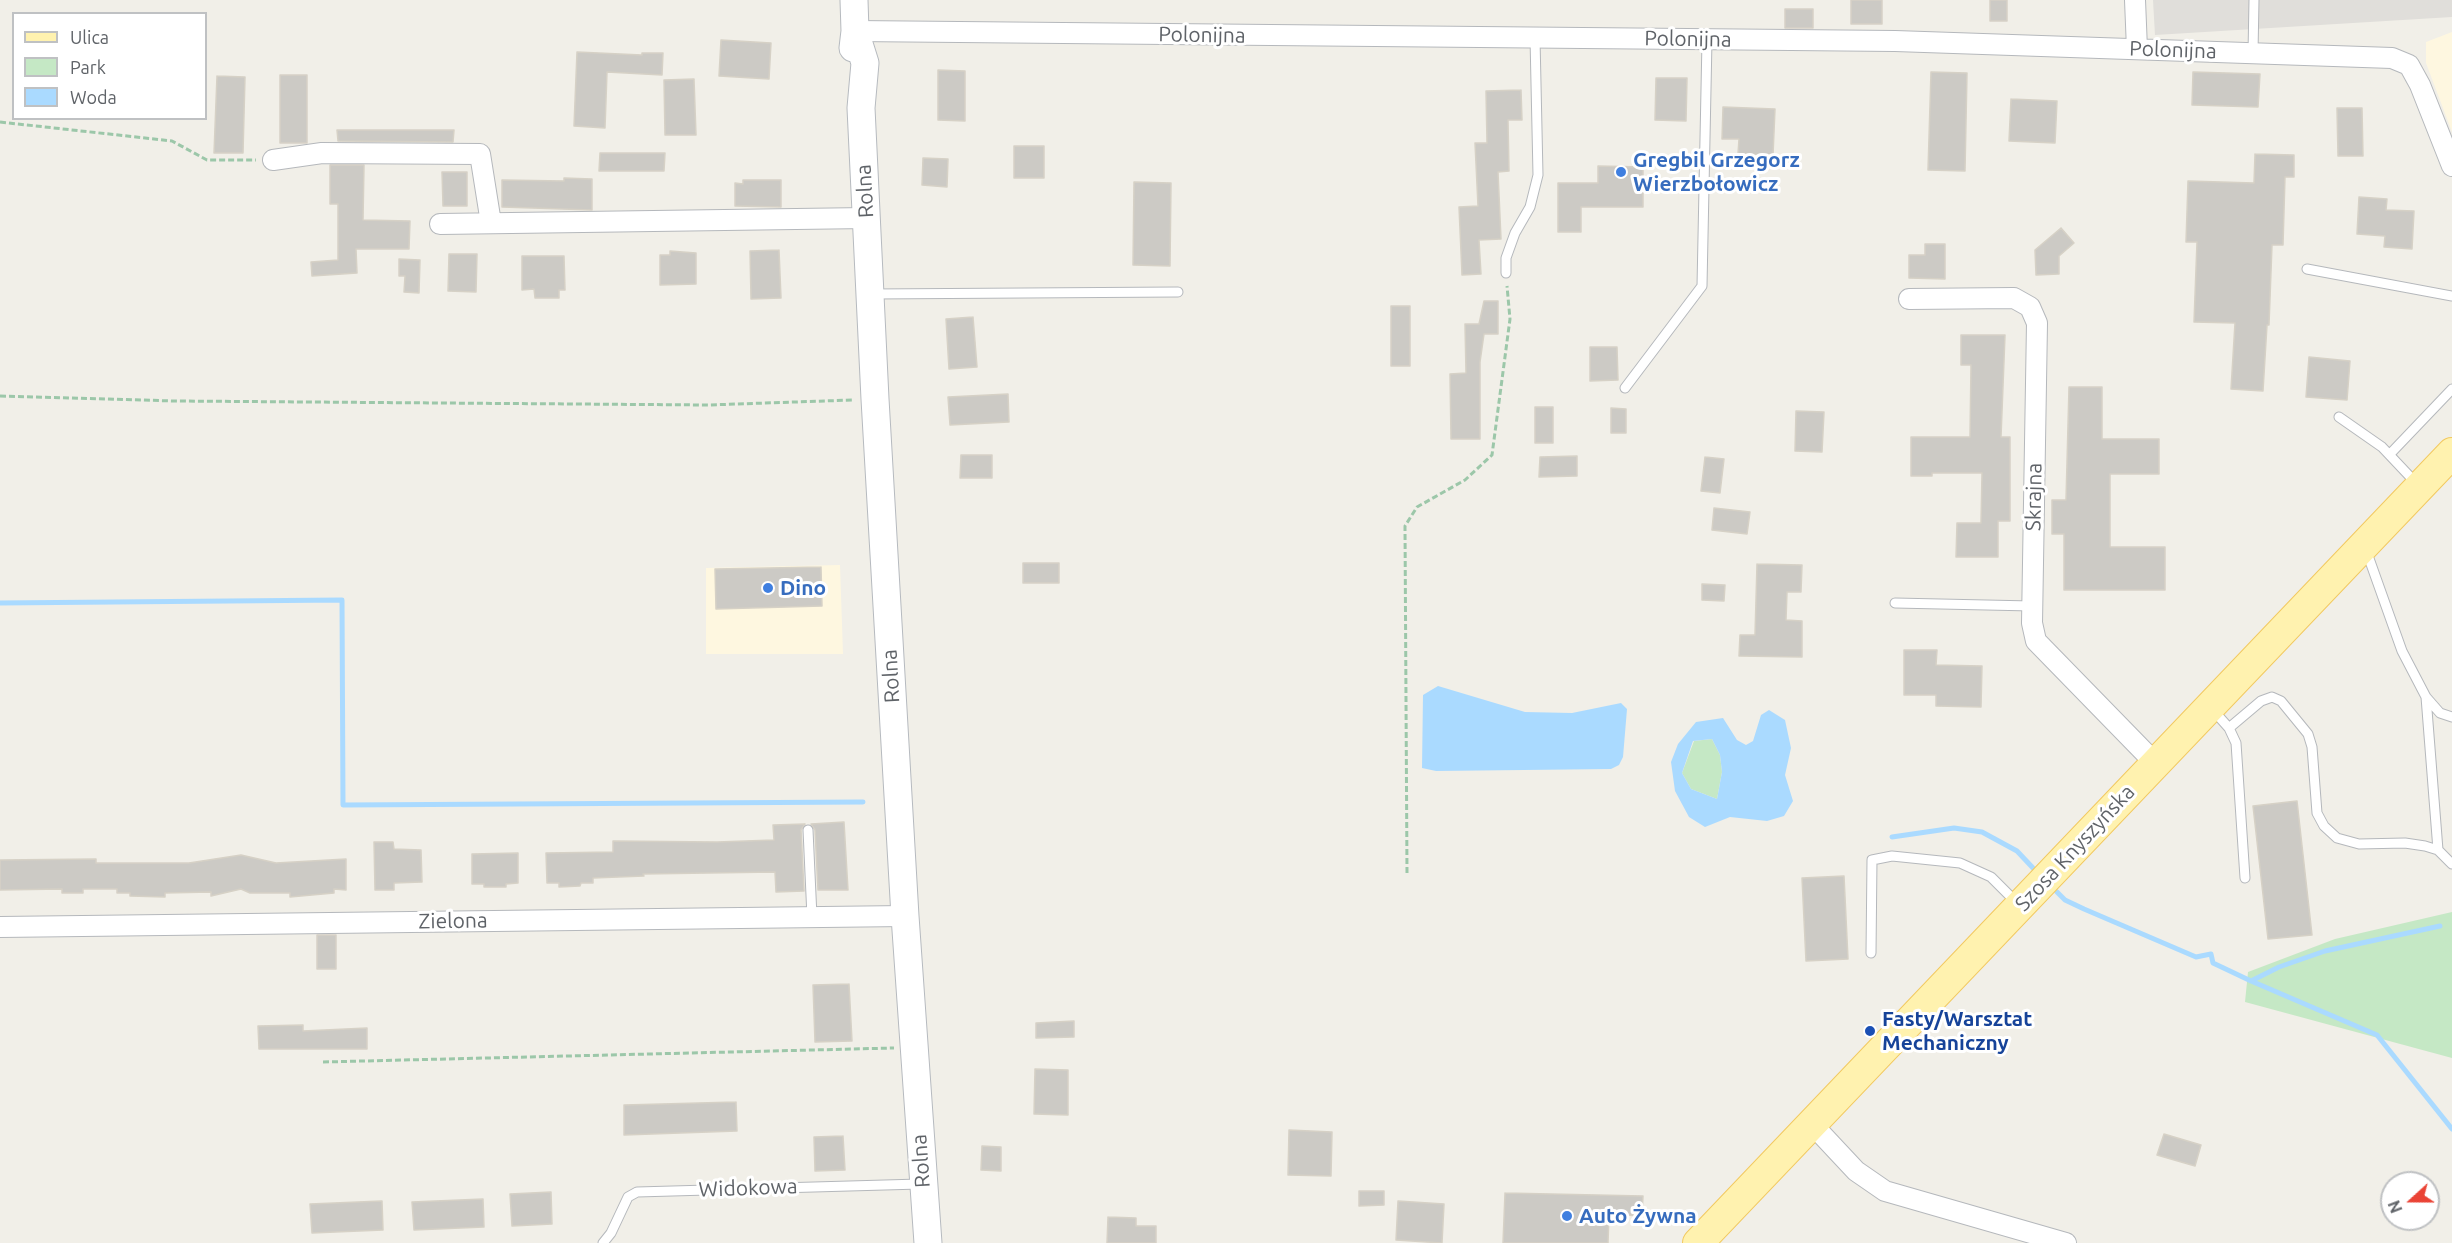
<!DOCTYPE html>
<meta charset="utf-8">
<style>
body{margin:0}
#map{position:relative;width:2452px;height:1243px;overflow:hidden;background:#f1efe8;font-family:Ubuntu,sans-serif}
canvas{display:block}
.legend{position:absolute;left:12px;top:12px;width:195px;height:108px;box-sizing:border-box;background:#fff;border:2px solid #bfc1c3;margin:0;padding:8px 10px;list-style:none;font-size:18px;color:#5f6368}
.legend li{display:flex;align-items:center;gap:12px;height:30px}
.legend b{width:30px;border:2px solid #bfc1c3}
.north{position:absolute;left:2380px;top:1171px;width:60px;height:60px;box-sizing:border-box;background:#fff;border:2px solid #bfc1c3;border-radius:50%;rotate:249deg;font-size:16px;font-weight:700;line-height:24px;text-align:center;color:#5f6368}
.north::after{content:'';display:block;margin:auto;width:21px;height:27px;background:#ea4335;clip-path:polygon(50% 0,100% 100%,50% 72%,0 100%)}
</style>
<div id="map">
<canvas width="2452" height="1243"></canvas>
<ul class="legend">
<li><b style="height:8px;background:#fff2af"></b>Ulica</li>
<li><b style="height:16px;background:#c5e8c5"></b>Park</li>
<li><b style="height:16px;background:#aadaff"></b>Woda</li>
</ul>
<div class="north">N</div>
</div>
<script>
const context = document.querySelector('canvas').getContext('2d');
context.lineJoin = 'round';
function paint(path, color) {
  context.fillStyle = color;
  context.fill(path, 'evenodd');
}
function shape(rows) {
  const path = new Path2D();
  for (const r of rows) {
    path.moveTo(r[0], r[1]);
    for (let i = 2; i < r.length; i += 2) path.lineTo(r[i], r[i + 1]);
  }
  return path;
}
function trace(path, color, width, dash) {
  context.strokeStyle = color;
  context.lineWidth = width;
  context.lineCap = dash ? 'butt' : 'round';
  context.setLineDash(dash || []);
  context.stroke(path);
}
function drawText(font, color, halo, rows, align = 'center') {
  context.font = font + ' Ubuntu,sans-serif';
  context.lineWidth = 6;
  context.setLineDash([]);
  context.textBaseline = 'middle';
  context.strokeStyle = halo;
  context.fillStyle = color;
  for (const [text, x, y, turn = 0] of rows) {
    context.save();
    context.translate(x, y);
    context.rotate((+turn || 0) * Math.PI / 180);
    context.textAlign = isNaN(turn) ? turn : align;
    if (halo) context.strokeText(text, 0, 0);
    context.fillText(text, 0, 0);
    context.restore();
  }
}
const commercial = shape([
 [2452,32,2452,132,2426,63,2426,42],
 [840,565,843,654,706,654,706,568]
]);
const industrial = shape([
 [2153,0,2452,0,2452,17,2155,35]
]);
const green = shape([
 [1712,739,1720,755,1722,772,1717,799,1691,789,1682,773,1694,741],
 [2452,912,2452,1058,2245,1002,2248,972,2335,939]
]);
const water = shape([
 [1438,686,1525,712,1572,713,1621,703,1627,709,1623,757,1619,765,1611,769,1436,771,1422,768,1423,695],
 [1769,710,1785,720,1791,748,1785,775,1793,801,1784,816,1767,821,1730,817,1705,827,1689,817,1675,791,1671,762,1678,744,1696,722,1723,718,1737,740,1746,745,1753,741,1761,715],
 [1712,739,1720,755,1722,772,1717,799,1691,789,1682,773,1693,741]
]);
const stream = shape([
 [0,603,342,600,343,805,863,802],
 [1892,837,1954,828,1982,832,2017,851,2033,868],
 [2057,892,2065,900,2084,909,2196,957,2211,954,2213,963,2251,981],
 [2440,926,2325,951,2279,967,2251,981,2377,1035,2452,1129]
]);
const building = shape([
 [1851,0,1882,0,1882,24,1851,24,1851,0],
 [1990,0,2007,0,2007,21,1990,21,1990,0],
 [1785,9,1813,9,1813,28,1785,28,1785,9],
 [721,40,771,43,769,79,719,76,721,40],
 [577,52,642,55,642,53,663,53,662,75,607,72,605,128,574,126,577,52],
 [938,70,965,71,965,121,938,120,938,70],
 [1931,72,1967,73,1965,171,1928,170,1931,72],
 [2193,72,2260,74,2258,107,2192,105,2193,72],
 [280,75,307,75,307,143,280,143,280,75],
 [217,76,245,77,243,153,214,153,217,76],
 [1656,78,1687,78,1686,121,1655,120,1656,78],
 [694,79,696,135,665,135,664,80,694,79],
 [1521,90,1522,120,1508,120,1509,171,1498,172,1501,239,1479,240,1481,274,1462,275,1459,207,1478,206,1475,143,1487,143,1486,91,1521,90],
 [2011,99,2057,101,2055,143,2009,141,2011,99],
 [1723,107,1775,109,1773,155,1738,154,1739,139,1722,139,1723,107],
 [2337,108,2362,108,2363,156,2338,156,2337,108],
 [337,130,454,130,453,142,338,141,337,130],
 [1014,146,1044,146,1044,178,1014,178,1014,146],
 [600,153,665,153,664,171,599,171,600,153],
 [2255,154,2294,155,2294,177,2285,177,2283,245,2272,245,2269,325,2267,325,2263,391,2231,389,2235,323,2194,322,2197,242,2186,242,2188,181,2254,183,2255,154],
 [923,158,948,159,947,187,922,185,923,158],
 [330,165,364,165,363,220,410,221,409,249,356,249,357,273,312,276,311,262,338,260,338,204,330,204,330,165],
 [1598,166,1643,167,1643,207,1581,207,1581,232,1558,232,1558,183,1598,183,1598,166],
 [442,172,467,172,467,206,443,206,442,172],
 [564,178,592,179,592,210,502,207,502,180,564,181,564,178],
 [743,180,781,180,781,207,735,206,735,183,743,184,743,180],
 [1134,182,1171,183,1170,266,1133,265,1134,182],
 [2359,197,2387,199,2386,210,2414,211,2412,249,2384,247,2385,236,2357,234,2359,197],
 [2061,228,2074,243,2059,256,2059,274,2036,275,2035,250,2061,228],
 [1925,244,1945,244,1945,279,1909,278,1909,255,1925,255,1925,244],
 [779,250,781,298,751,299,750,251,779,250],
 [670,251,696,253,696,284,660,285,660,255,670,255,670,251],
 [449,254,477,254,476,292,448,291,449,254],
 [522,256,564,256,565,290,559,290,559,298,535,298,534,289,522,290,522,256],
 [399,259,420,260,419,293,404,292,405,276,399,276,399,259],
 [1484,301,1498,301,1498,334,1484,334,1480,362,1480,439,1451,439,1450,374,1466,373,1465,324,1479,324,1484,301],
 [1391,306,1410,306,1410,366,1391,366,1391,306],
 [973,317,977,367,949,369,946,319,973,317],
 [1961,335,2005,335,2001,437,2010,437,2010,521,1998,521,1998,557,1956,557,1957,523,1981,523,1982,473,1932,473,1932,476,1911,476,1911,437,1970,437,1971,365,1961,365,1961,335],
 [1590,347,1617,347,1618,380,1590,381,1590,347],
 [2309,357,2350,361,2347,400,2306,397,2309,357],
 [2069,387,2102,387,2102,439,2159,439,2159,474,2110,474,2110,547,2165,547,2165,590,2064,590,2064,534,2052,534,2052,500,2066,500,2069,387],
 [1008,394,1009,422,950,425,948,397,1008,394],
 [1535,407,1553,407,1553,443,1535,443,1535,407],
 [1611,408,1626,409,1626,433,1611,433,1611,408],
 [1796,411,1824,412,1822,452,1795,451,1796,411],
 [961,455,992,455,992,478,960,478,961,455],
 [1577,456,1577,476,1539,477,1540,457,1577,456],
 [1705,457,1724,459,1720,493,1701,491,1705,457],
 [1714,508,1750,512,1747,534,1712,530,1714,508],
 [1023,563,1059,563,1059,583,1023,583,1023,563],
 [1757,564,1802,565,1801,592,1787,592,1786,620,1802,621,1802,657,1739,656,1740,635,1755,635,1757,564],
 [821,567,822,606,716,609,715,569,821,567],
 [1702,584,1725,585,1724,601,1702,600,1702,584],
 [1904,650,1937,650,1936,665,1982,666,1981,707,1936,706,1936,695,1904,695,1904,650],
 [2297,801,2312,935,2268,939,2253,806,2297,801],
 [844,822,848,890,818,890,815,830,811,824,844,822],
 [805,824,801,830,804,891,776,892,775,872,643,874,644,876,593,878,593,883,581,883,580,886,559,887,559,883,547,883,546,853,613,852,613,841,717,842,774,840,773,825,805,824],
 [374,842,393,842,394,849,421,850,422,882,394,883,394,890,375,890,374,842],
 [518,853,518,883,506,884,506,887,484,887,484,884,472,884,472,854,518,853],
 [241,855,276,863,346,859,346,890,334,889,334,893,290,897,290,893,250,893,241,889,211,896,211,892,165,893,165,897,130,896,130,893,117,893,117,889,83,889,83,893,62,893,62,889,0,890,0,860,96,859,96,863,189,863,241,855],
 [1844,876,1848,959,1806,961,1802,878,1844,876],
 [317,935,336,935,336,969,317,969,317,935],
 [849,984,852,1041,815,1042,813,985,849,984],
 [1074,1021,1074,1037,1036,1038,1036,1023,1074,1021],
 [303,1025,303,1031,367,1028,367,1049,259,1049,258,1026,303,1025],
 [1035,1069,1068,1070,1068,1115,1034,1114,1035,1069],
 [736,1102,737,1131,624,1135,624,1105,736,1102],
 [1289,1130,1332,1132,1331,1176,1288,1175,1289,1130],
 [2164,1134,2201,1145,2195,1166,2157,1155,2164,1134],
 [843,1136,845,1170,815,1171,814,1137,843,1136],
 [982,1146,1001,1147,1001,1171,981,1170,982,1146],
 [1359,1191,1384,1191,1384,1205,1359,1206,1359,1191],
 [551,1192,552,1224,512,1226,510,1194,551,1192],
 [1505,1193,1643,1196,1642,1216,1609,1214,1608,1243,1503,1243,1505,1193],
 [483,1199,484,1227,414,1230,412,1202,483,1199],
 [382,1201,383,1230,312,1233,310,1204,382,1201],
 [1398,1201,1444,1204,1442,1243,1396,1240,1398,1201],
 [1108,1217,1136,1218,1136,1226,1156,1226,1156,1243,1107,1243,1108,1217]
]);
const path = shape([
 [0,122,172,141,207,160,256,160],
 [0,396,175,401,708,405,852,400],
 [1407,873,1405,526,1417,507,1465,480,1492,455,1510,319,1507,286],
 [323,1062,894,1048]
]);
const lane = shape([
 [2253,53,2254,0],
 [2307,269,2452,296],
 [1506,273,1506,258,1515,233,1530,207,1538,175,1535,38],
 [872,294,1178,292],
 [1625,388,1702,286,1707,40],
 [2339,417,2382,447,2416,483],
 [2390,454,2452,389],
 [2366,550,2402,651,2426,697,2440,713,2452,717],
 [1895,603,2032,606],
 [2426,697,2438,850],
 [2213,710,2229,728,2261,701,2272,697,2281,701,2308,734,2312,747,2317,813,2324,826,2337,838,2359,844,2405,843,2425,846,2438,850,2452,864],
 [2229,728,2236,743,2245,878],
 [808,830,812,917],
 [1871,953,1872,860,1892,856,1960,863,1991,877,2018,904],
 [603,1243,611,1233,628,1197,637,1192,920,1184]
]);
const street = shape([
 [2135,0,2137,49],
 [855,31,1895,41,2392,58,2409,65,2420,85,2452,166],
 [273,160,322,153,480,154,491,223],
 [440,224,867,218],
 [1909,299,2014,298,2030,307,2037,323,2032,623,2036,641,2155,763],
 [0,927,905,916],
 [1812,1124,1856,1171,1885,1191,2066,1243]
]);
const secondary = shape([
 [855,31,865,63,861,108,875,399,905,916,928,1243],
 [853,48,855,31,854,0]
]);
const primary = shape([
 [1698,1243,2452,453]
]);
const markers = [
 [1621,172,6,"#3f7fe0"],
 [768,588,6,"#3f7fe0"],
 [1870,1031,6,"#1a4fb4"],
 [1567,1216,6,"#3f7fe0"]
];
const streetNames = [
 ["Polonijna",1202,35,1],
 ["Polonijna",1688,39,1],
 ["Polonijna",2173,50,2],
 ["Rolna",865,191,-93],
 ["Skrajna",2034,497,-89],
 ["Rolna",891,676,-93],
 ["Szosa Knyszyńska",2075,848,-47],
 ["Zielona",453,921,-1],
 ["Rolna",921,1161,-94],
 ["Widokowa",748,1188,-2]
];
const shopNames = [
 ["Gregbil Grzegorz",1633,160],
 ["Wierzbołowicz",1633,184],
 ["Dino",780,588],
 ["Auto Żywna",1579,1216]
];
const transitNames = [
 ["Fasty/Warsztat",1882,1019],
 ["Mechaniczny",1882,1043]
];
paint(commercial, '#fef7e0');
paint(industrial, '#e0deda');
paint(green, '#c5e8c5');
paint(water, '#aadaff');
trace(stream, '#aadaff', 5);
paint(building, '#cccac5');
trace(building, '#d6d1c6', 1.5);
trace(lane, '#b5b8bc', 11);
trace(street, '#b5b8bc', 22);
trace(secondary, '#b6babf', 29);
trace(primary, '#f2c960', 32);
trace(path, '#9cc7a9', 3, [6, 3]);
trace(lane, '#fff', 9);
trace(street, '#fff', 20);
trace(secondary, '#fff', 27);
trace(primary, '#fff2af', 30);
for (const [x, y, r, color] of markers) {
  const dot = new Path2D();
  dot.arc(x, y, r, 0, 2 * Math.PI);
  context.fillStyle = color;
  context.fill(dot);
  trace(dot, '#fff', 2);
}
drawText('21px', '#5f6368', '#fff', streetNames);
drawText('bold 21px', '#366cbe', '#fff', shopNames, 'left');
drawText('bold 21px', '#164399', '#fff', transitNames, 'left');
</script>
